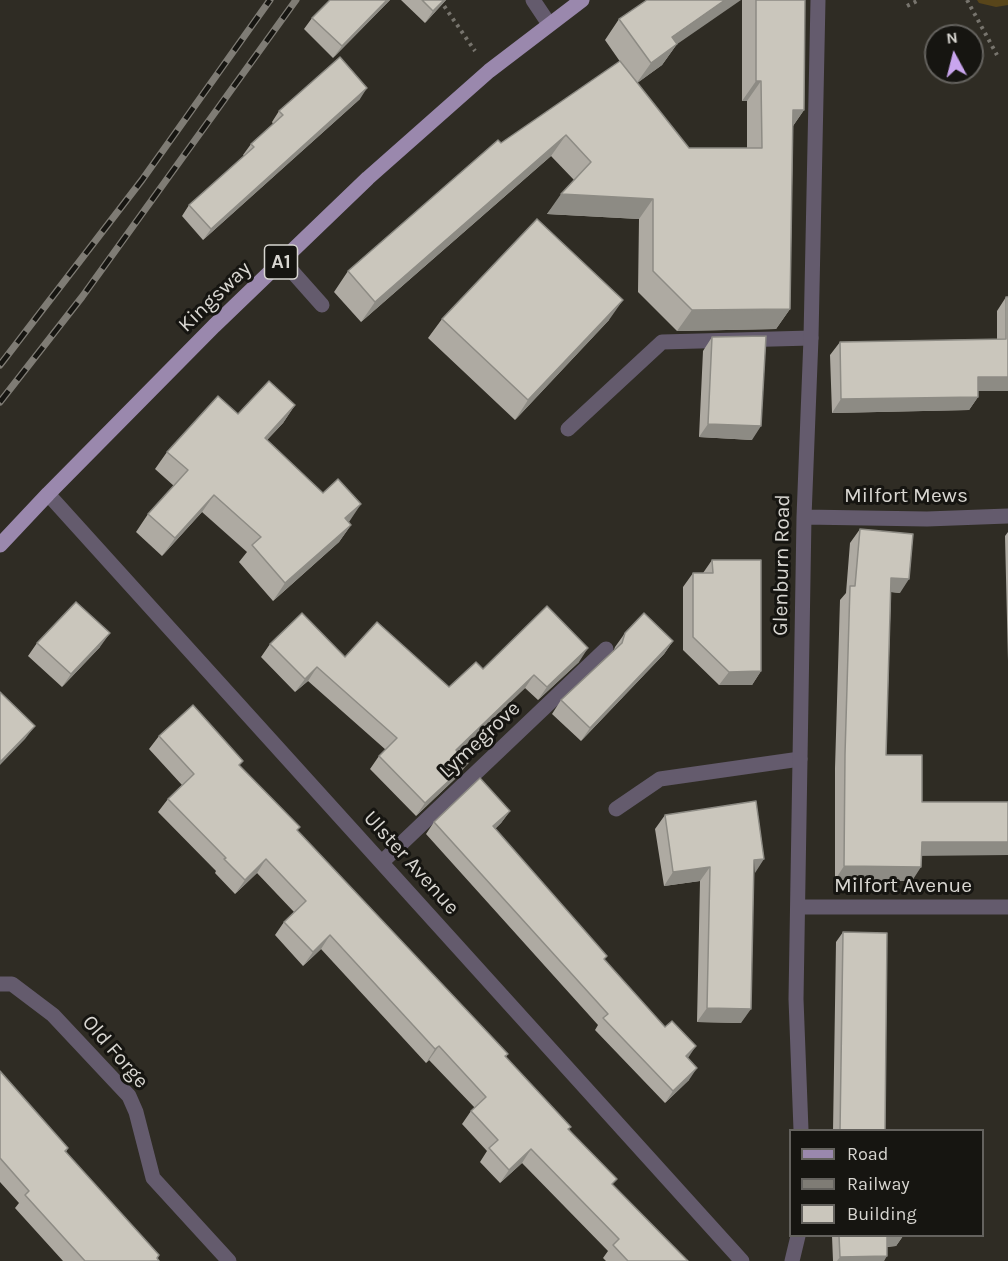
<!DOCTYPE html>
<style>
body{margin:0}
#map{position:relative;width:1008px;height:1261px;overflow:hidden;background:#2f2c24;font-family:Karla,sans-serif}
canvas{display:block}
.legend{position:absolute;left:789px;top:1129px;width:195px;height:108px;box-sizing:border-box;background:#161511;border:2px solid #64625e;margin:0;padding:8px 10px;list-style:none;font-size:18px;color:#d8d6d1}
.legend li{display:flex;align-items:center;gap:12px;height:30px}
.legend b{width:30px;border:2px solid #64625e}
.north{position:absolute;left:924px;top:24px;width:60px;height:60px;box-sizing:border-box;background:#161511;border:2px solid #64625e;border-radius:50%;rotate:353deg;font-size:16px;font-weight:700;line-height:24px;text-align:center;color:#d8d6d1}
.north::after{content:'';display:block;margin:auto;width:21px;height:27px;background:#c9a5ee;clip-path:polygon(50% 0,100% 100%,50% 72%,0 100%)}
</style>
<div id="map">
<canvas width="1008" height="1261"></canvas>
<ul class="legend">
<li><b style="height:8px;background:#9a88ad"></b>Road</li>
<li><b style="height:8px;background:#7f7c75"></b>Railway</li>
<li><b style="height:16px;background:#cac6bc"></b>Building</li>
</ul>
<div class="north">N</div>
</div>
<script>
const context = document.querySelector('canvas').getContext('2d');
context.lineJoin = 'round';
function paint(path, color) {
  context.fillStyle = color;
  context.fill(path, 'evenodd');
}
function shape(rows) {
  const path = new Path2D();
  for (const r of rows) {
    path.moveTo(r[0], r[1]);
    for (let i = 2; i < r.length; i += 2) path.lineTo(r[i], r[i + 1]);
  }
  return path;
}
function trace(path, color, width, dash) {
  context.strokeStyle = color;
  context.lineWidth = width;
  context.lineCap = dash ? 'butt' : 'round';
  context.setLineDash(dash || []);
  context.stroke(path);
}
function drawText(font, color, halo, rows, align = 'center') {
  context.font = font + ' Karla,sans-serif';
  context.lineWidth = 6;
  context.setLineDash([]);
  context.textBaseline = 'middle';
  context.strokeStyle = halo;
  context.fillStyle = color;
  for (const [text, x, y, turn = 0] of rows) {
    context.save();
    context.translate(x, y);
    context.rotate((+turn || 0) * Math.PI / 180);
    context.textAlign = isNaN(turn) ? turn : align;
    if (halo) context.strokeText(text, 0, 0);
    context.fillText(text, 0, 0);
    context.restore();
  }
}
const green = shape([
 [977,0,1008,0,1008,5,996,7,979,3]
]);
const path = shape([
 [440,0,475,51],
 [967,0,997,55],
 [907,6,919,0]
]);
const lane = shape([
 [533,0,549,24],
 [282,260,322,305],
 [568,429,662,342,811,338],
 [616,809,660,779,800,759]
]);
const street = shape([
 [48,494,742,1261],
 [804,517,927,519,1008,516],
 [382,862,606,649],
 [798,907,1008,907],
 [0,984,12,984,53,1015,129,1096,136,1112,153,1178,229,1261],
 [801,1130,796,999,800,759,804,517,811,338,818,0],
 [792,1261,798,1236]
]);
const primary = shape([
 [0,545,48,494,214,326,368,178,489,71,582,0]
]);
const rail = shape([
 [0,365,142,180,270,0],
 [0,402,82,297,296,0]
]);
const wall = shape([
 [330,0,390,0,333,58,304,29,312,18],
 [401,0,446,0,425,23],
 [742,0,805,0,804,110,793,126,790,309,776,329,677,331,638,292,639,219,547,214,574,180,551,156,361,322,334,292,348,271,501,143,621,63,605,40,619,19,677,44,662,65,637,83,689,148,747,148,747,101,742,101],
 [360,99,203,240,182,216,189,205,244,156,243,155,251,144,273,124,272,122,279,111],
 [1006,297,1008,297,1008,391,978,391,978,397,969,410,832,413,830,355,840,342,997,339,997,311],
 [442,319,609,320,515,420,428,338],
 [712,337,752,440,699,437,703,351],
 [295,405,283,423,267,440,351,525,339,542,273,601,239,562,247,552,202,512,162,556,136,532,148,514,174,486,155,469,167,452,238,414],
 [860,529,900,593,891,592,886,755,922,856,912,881,835,880,835,768,840,600,846,593,850,543],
 [1008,532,1008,661,1005,536],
 [712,560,761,671,752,685,719,685,683,650,683,587,693,573,703,573],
 [625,633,673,641,664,654,581,741,552,714,561,700,614,650,615,647],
 [37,643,100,647,62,687,28,656],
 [270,644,345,657,449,687,483,669,579,662,538,700,525,688,458,752,458,776,416,816,370,769,379,756,386,750,308,681,295,692,261,657],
 [159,736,240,766,300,827,297,830,508,1054,506,1057,569,1129,613,1185,688,1261,606,1261,603,1258,608,1251,522,1163,500,1183,480,1162,487,1151,462,1124,471,1111,475,1108,429,1060,426,1063,321,949,303,966,275,935,284,922,294,912,257,873,235,894,215,873,216,871,158,812,168,799,182,785,149,749],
 [510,811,501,823,495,829,607,956,604,959,688,1058,689,1080,665,1103,595,1030,598,1025,426,834,434,822],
 [665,815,754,873,741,1023,697,1022,700,881,664,886,655,829],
 [843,932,885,1131,833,1131,836,942],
 [0,1071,68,1148,66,1152,159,1261,63,1261,15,1208,19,1203,0,1182],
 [832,1236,903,1236,896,1246,887,1247,884,1261,833,1261]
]);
const shadedWall = shape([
 [387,0,390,0,333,58,342,46],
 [444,0,446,0,425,23,433,11],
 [725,0,741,0,657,58,672,37],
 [677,44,662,65,636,84,651,63],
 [756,81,761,81,747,101,742,101],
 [367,88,360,99,203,240,211,229],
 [793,110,804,110,790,130],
 [566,135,551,156,361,322,375,302],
 [561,194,653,199,639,219,547,214],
 [623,300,609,320,515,420,528,400],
 [790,309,776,329,677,331,692,310],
 [978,377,1008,377,1008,391,969,391],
 [978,397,969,410,832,413,841,399],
 [295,405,283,423,253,455,265,438],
 [708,424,761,426,752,440,699,437],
 [214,495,202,512,162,556,175,538],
 [361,504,349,522,345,518],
 [351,525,339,542,273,601,285,583],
 [891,578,909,579,900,593,882,591],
 [110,633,100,647,62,687,71,674],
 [673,641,664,654,581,741,590,728],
 [588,648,579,662,538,700,547,687],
 [317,667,308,681,295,692,305,679],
 [761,671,752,685,719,685,729,672],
 [534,675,525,688,447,763,456,750],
 [35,726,25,739,0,765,0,762],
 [468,763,458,776,416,816,425,803],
 [510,811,501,823,485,838,493,826],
 [922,842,1008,842,1008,855,912,856],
 [266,859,257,873,235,894,245,880],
 [764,859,755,873,754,860],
 [844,866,921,867,912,881,835,880],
 [710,867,700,881,664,886,673,872],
 [330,935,321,949,303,966,313,952],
 [707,1008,751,1009,741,1023,697,1022],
 [439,1046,429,1060,426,1063,435,1049],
 [696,1046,688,1058,686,1056],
 [697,1068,689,1080,665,1103,673,1091],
 [531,1149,522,1163,500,1183,509,1170],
 [903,1236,896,1246,880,1247,887,1237],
 [887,1256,884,1261,837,1261,840,1257]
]);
const building = shape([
 [330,0,387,0,342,46,312,18,330,0],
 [422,0,444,0,433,11,422,0],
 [647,0,725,0,672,37,677,44,651,63,619,19,647,0],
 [756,0,805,0,804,110,793,110,790,309,692,310,653,271,653,199,561,194,591,162,566,135,375,302,348,271,498,140,501,143,620,61,689,148,762,148,761,81,756,81,756,0],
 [340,57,367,88,211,229,189,205,254,147,251,144,283,115,279,111,340,57],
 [537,219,623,300,528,400,442,319,537,219],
 [1006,297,1008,297,1008,377,978,377,978,397,841,399,840,342,1006,339,1006,297],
 [766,336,761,426,708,424,712,337,766,336],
 [269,381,295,405,265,438,323,493,338,479,361,504,345,518,351,525,285,583,252,545,261,537,214,495,175,538,148,514,188,470,167,452,218,396,238,414,269,381],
 [860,529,913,534,909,579,891,578,886,755,922,755,922,802,1008,802,1008,842,922,842,921,867,844,866,845,754,850,586,855,586,860,529],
 [712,560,761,560,761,671,729,672,693,637,693,573,713,573,712,560],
 [76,602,110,633,71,674,37,643,76,602],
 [547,606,588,648,547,687,534,675,456,750,468,763,425,803,379,756,397,738,317,667,305,679,270,644,302,613,345,657,377,622,449,687,476,662,483,669,547,606],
 [644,613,673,641,590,728,561,700,622,643,625,633,644,613],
 [0,692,35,726,0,762,0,692],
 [193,705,243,761,239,765,300,827,297,830,508,1054,505,1056,571,1127,568,1129,617,1179,612,1184,688,1261,628,1261,613,1245,619,1239,531,1149,509,1170,489,1148,498,1140,471,1111,486,1097,439,1046,435,1049,330,935,313,952,284,922,306,901,266,859,245,880,224,859,226,858,168,799,194,774,159,736,193,705],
 [480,778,510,811,493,826,607,956,604,959,665,1027,672,1021,696,1046,686,1056,697,1068,673,1091,603,1018,608,1014,434,822,480,778],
 [756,801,764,859,754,860,751,1009,707,1008,710,867,673,872,665,815,756,801],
 [843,932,887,933,885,1131,840,1131,843,932],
 [0,1071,68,1148,65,1151,159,1255,157,1258,159,1261,85,1261,25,1195,29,1191,0,1158,0,1071],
 [839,1236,903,1236,887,1237,887,1256,840,1257,839,1236]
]);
const shields = [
 [281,262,33]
];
const shieldNames = [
 ["A1",281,262]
];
const streetNames = [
 ["Kingsway",215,297,-44],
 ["Milfort Mews",906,496],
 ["Glenburn Road",782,565,-89],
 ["Lymegrove",480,740,-43],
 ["Ulster Avenue",411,863,48],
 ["Milfort Avenue",903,886],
 ["Old Forge",115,1052,49]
];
paint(green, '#58451a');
trace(path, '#77746d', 4, [3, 4.5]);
trace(lane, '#645b6d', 15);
trace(street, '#645b6d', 15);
trace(primary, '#9a88ad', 15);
trace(rail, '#7f7c75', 7);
trace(rail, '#161511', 4.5, [14]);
paint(wall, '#aeaaa2');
paint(shadedWall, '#8d8b84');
paint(building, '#cac6bc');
trace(building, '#8d8b84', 1.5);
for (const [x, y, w] of shields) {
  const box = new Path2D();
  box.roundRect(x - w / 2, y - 17, w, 34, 4.5);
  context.fillStyle = '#161511';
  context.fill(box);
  trace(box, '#d8d6d1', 1.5);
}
drawText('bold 20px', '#d8d6d1', null, shieldNames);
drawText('21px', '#d8d6d1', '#161511', streetNames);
</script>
